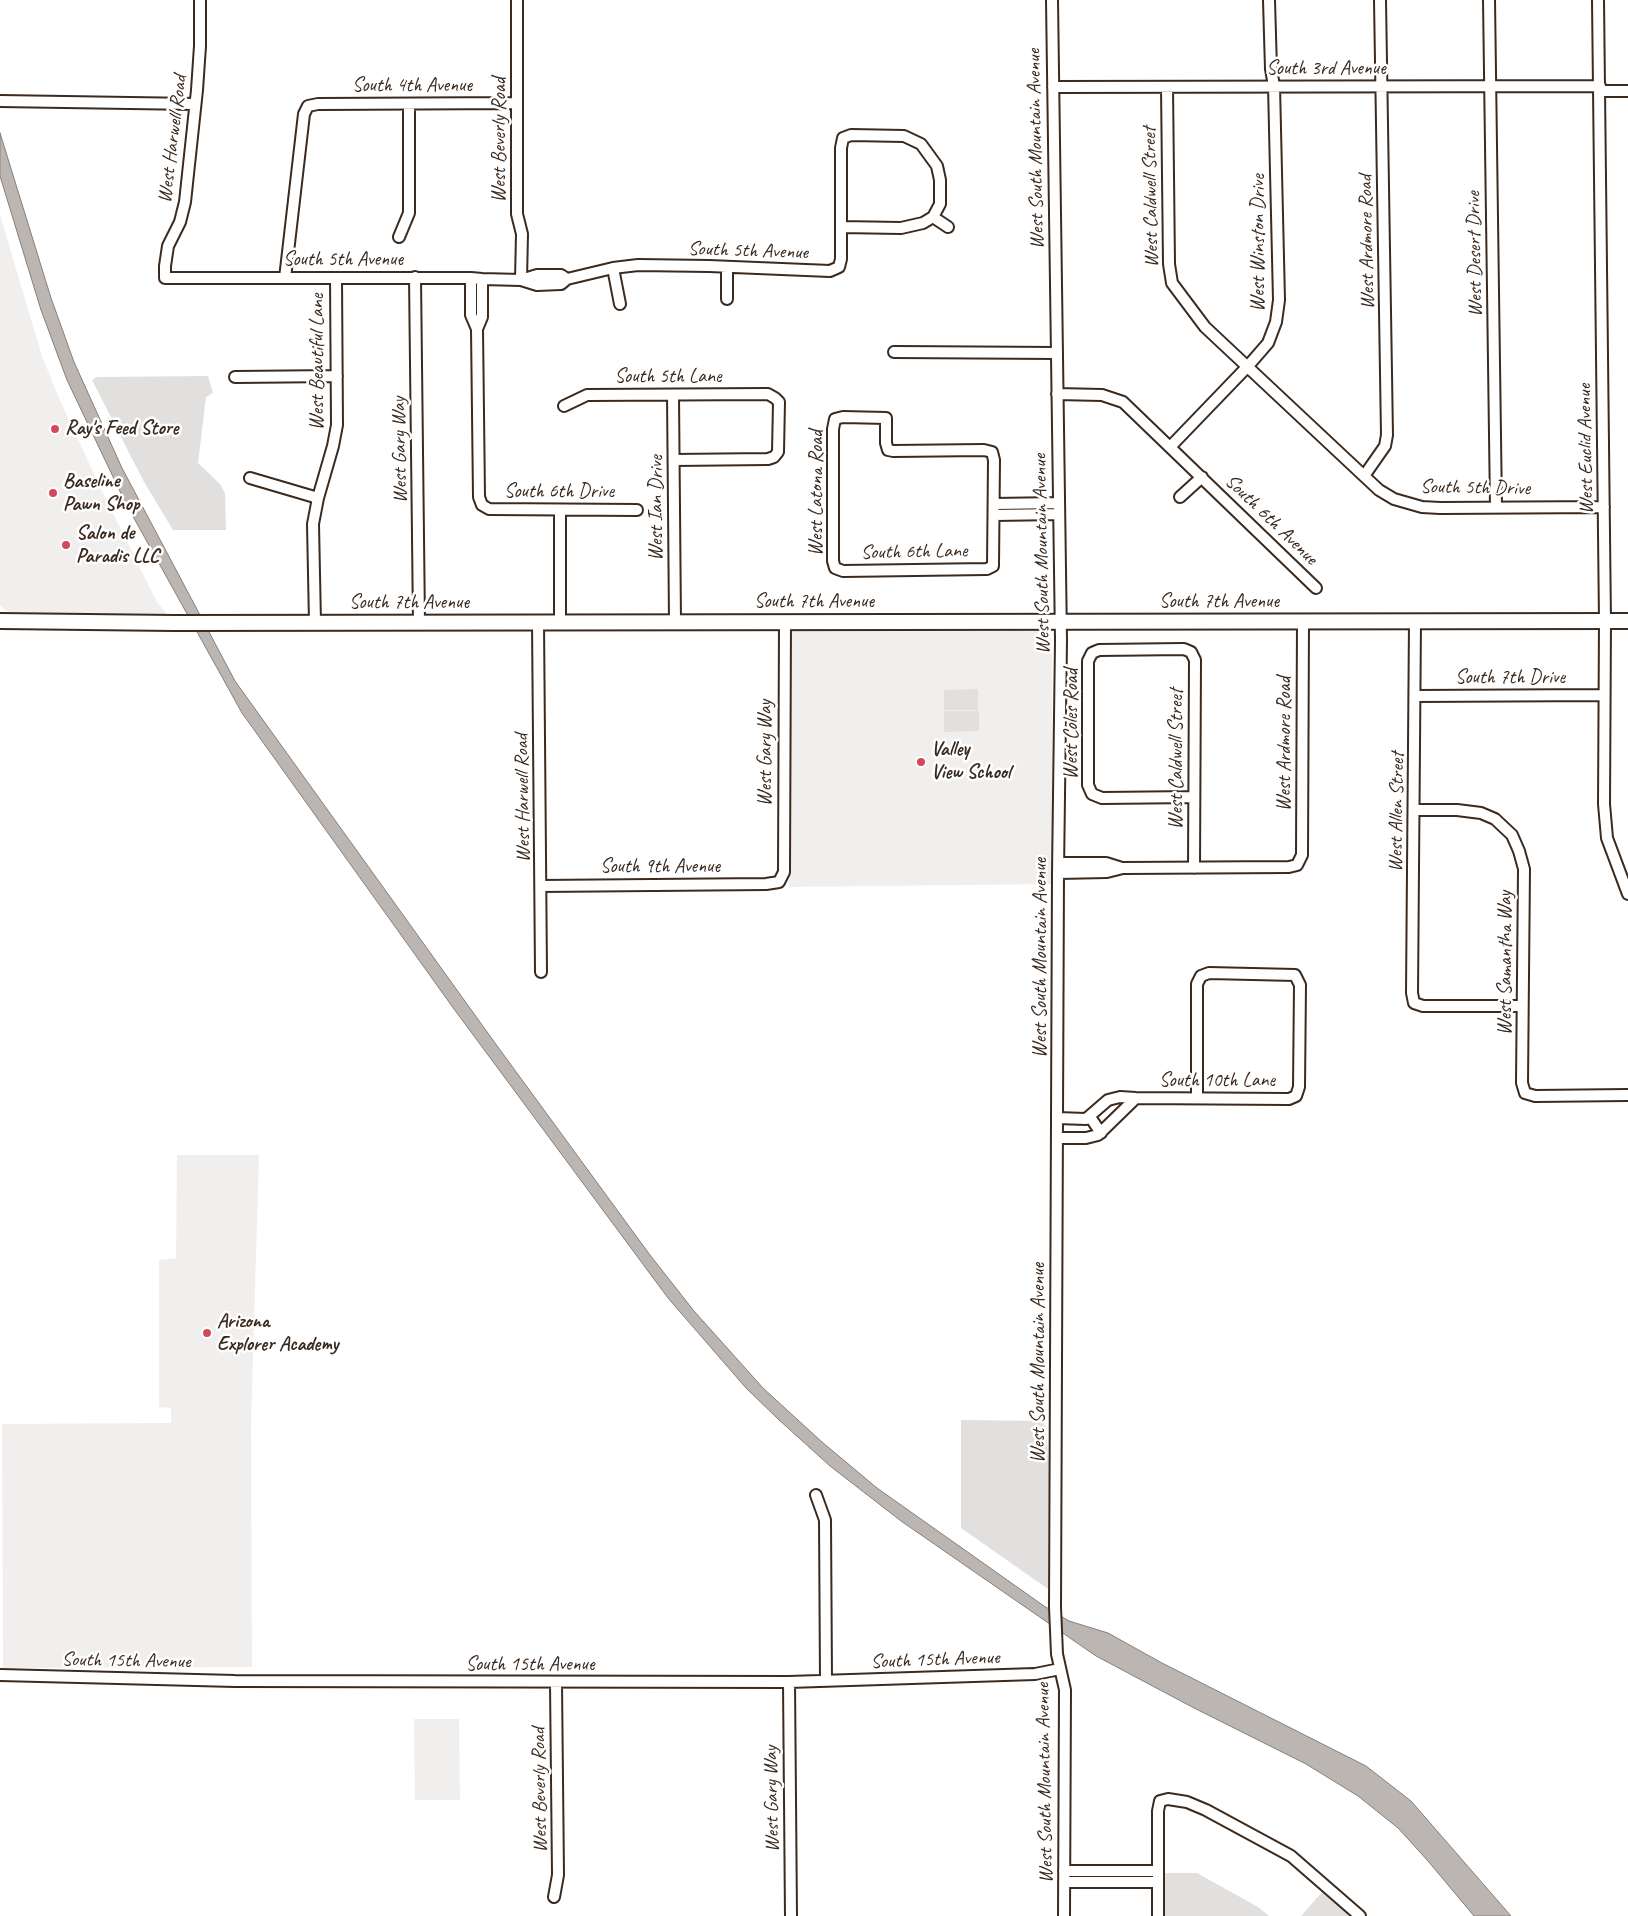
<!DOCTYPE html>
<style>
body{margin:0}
canvas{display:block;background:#fff}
</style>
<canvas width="1628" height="1916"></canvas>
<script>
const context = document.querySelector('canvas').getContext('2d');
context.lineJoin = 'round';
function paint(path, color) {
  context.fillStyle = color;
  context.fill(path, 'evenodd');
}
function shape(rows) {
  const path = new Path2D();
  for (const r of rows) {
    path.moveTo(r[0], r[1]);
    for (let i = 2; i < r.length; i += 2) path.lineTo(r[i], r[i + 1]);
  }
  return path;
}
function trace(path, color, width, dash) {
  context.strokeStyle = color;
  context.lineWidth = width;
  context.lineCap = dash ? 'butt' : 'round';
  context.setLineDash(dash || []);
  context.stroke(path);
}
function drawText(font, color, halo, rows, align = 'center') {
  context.font = font + ' Caveat,sans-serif';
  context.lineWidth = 5;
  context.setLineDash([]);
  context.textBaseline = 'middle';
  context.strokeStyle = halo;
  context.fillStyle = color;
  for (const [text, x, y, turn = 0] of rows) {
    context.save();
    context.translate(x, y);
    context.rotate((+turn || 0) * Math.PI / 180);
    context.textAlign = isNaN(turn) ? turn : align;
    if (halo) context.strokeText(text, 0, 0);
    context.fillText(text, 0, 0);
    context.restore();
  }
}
const built = shape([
 [0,215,42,356,59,398,101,489,157,602,168,615,123,616,89,613,13,613,5,610,0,605],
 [1039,629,1047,633,1052,640,1053,884,789,887,791,636,793,631],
 [177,1155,259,1155,251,1423,252,1667,3,1668,2,1424,171,1423,171,1408,159,1407,159,1260,176,1258],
 [414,1719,459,1719,460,1800,415,1800]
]);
const green = shape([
 [208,376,213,393,206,397,198,463,220,484,225,493,226,530,173,530,144,482,92,380,97,377],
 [978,689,978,710,944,710,944,690],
 [944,711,979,711,979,731,944,732],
 [961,1420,1043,1421,1046,1429,1049,1466,1048,1589,961,1528],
 [1165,1873,1197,1873,1258,1907,1269,1916,1164,1916],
 [1323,1891,1351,1916,1301,1916]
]);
const water = shape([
 [0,133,51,298,74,362,122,468,235,681,495,1043,650,1255,694,1311,763,1388,822,1442,877,1488,1044,1606,1069,1621,1108,1633,1162,1663,1366,1766,1411,1801,1511,1916,1474,1916,1428,1861,1398,1828,1358,1796,1306,1764,1194,1708,1096,1656,901,1521,830,1466,778,1419,746,1388,668,1298,454,1009,242,713,125,502,67,380,41,310,0,176,0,133]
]);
const street = shape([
 [200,0,200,46,197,90,185,202,180,222,168,246,165,266,165,278,471,278,482,279,521,280,537,285,561,284,567,279,613,268,638,265,709,266,830,271,839,267,841,259,841,148,843,138,851,135,904,136,921,144,937,166,940,180,940,204,933,217],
 [517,0,517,214,522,234,521,280],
 [1052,0,1061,640,1058,873,1055,1607,1057,1654,1065,1690,1064,1916],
 [1489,0,1496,507],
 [1598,0,1605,621,1604,804,1607,838,1628,894],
 [1053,87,1600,86],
 [1167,87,1169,264,1172,283,1205,327,1364,476,1379,490,1394,499,1422,507,1440,508,1604,507],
 [1600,91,1628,91],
 [0,101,195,104],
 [933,217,948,227],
 [841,227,901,228,923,223,933,217],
 [399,237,409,213,409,104],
 [613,268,620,304],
 [415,277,419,623],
 [285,278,304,114,308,106,318,104,517,103],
 [471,278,471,315,477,329],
 [482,279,482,317,477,329,479,497,482,505,489,509,637,510],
 [521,280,537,275,561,275,567,279],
 [727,299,727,268],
 [894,352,1057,353],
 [235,377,337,376],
 [1057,394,1102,395,1123,402,1316,588],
 [673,395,675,622],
 [564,406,587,395,768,394,775,398,779,402,778,452,774,457,768,459,674,460],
 [843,417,886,418,886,443,888,450,893,451,984,450,992,452,994,460,993,566,987,569,843,571,835,568,833,561,833,429,835,419,843,417],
 [1171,446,1248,366,1268,343,1276,322,1279,300,1274,86,1271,69,1269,0],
 [1364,476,1385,446,1387,435,1380,0],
 [250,478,318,498],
 [1180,497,1202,477],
 [994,504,1058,503],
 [994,515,1059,514],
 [1415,621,1412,993,1414,1003,1423,1006,1522,1006],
 [538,622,541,972],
 [560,622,560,510],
 [315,623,313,524,318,498,333,446,337,425,336,278],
 [1415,696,1604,695],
 [1194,797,1102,798,1092,794,1088,785,1088,661,1092,653,1099,650,1184,649,1191,652,1195,660,1194,868],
 [1414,810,1457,810,1481,813,1495,819,1512,835,1519,851,1524,869,1522,1083,1525,1093,1535,1096,1628,1095],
 [1058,863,1106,863,1122,868],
 [1058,873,1107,872,1123,868,1289,867,1297,865,1302,855,1303,621],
 [541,886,766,884,779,882,784,872,785,622],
 [1090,1117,1101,1133],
 [1057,1118,1086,1119,1108,1100,1120,1097,1136,1098,1289,1099,1296,1096,1299,1087,1300,985,1295,975,1209,973,1201,976,1197,984,1197,1098],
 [1057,1138,1086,1138,1098,1135,1136,1098],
 [816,1495,825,1520,826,1680],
 [0,1675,235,1681,789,1682,1035,1674,1060,1669],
 [789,1682,791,1916],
 [1064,1871,1158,1871],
 [1064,1882,1158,1882],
 [554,1897,558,1875,556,1683],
 [1158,1916,1158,1811,1160,1801,1168,1799,1187,1802,1206,1810,1291,1856,1360,1916]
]);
const secondary = shape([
 [0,621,174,623,1628,621]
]);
const markers = [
 [55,429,5,"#d1495b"],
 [53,493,5,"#d1495b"],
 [66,545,5,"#d1495b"],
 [921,762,5,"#d1495b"],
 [207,1333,5,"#d1495b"]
];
const streetNames = [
 ["South 3rd Avenue",1326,69],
 ["South 4th Avenue",412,86],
 ["West Harwell Road",173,139,-83],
 ["West Beverly Road",500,140,-90],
 ["West South Mountain Avenue",1036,149,-91],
 ["West Caldwell Street",1151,197,-91],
 ["West Ardmore Road",1367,242,-91],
 ["West Winston Drive",1259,243,-90],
 ["South 5th Avenue",748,251,2],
 ["West Desert Drive",1475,254,-91],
 ["South 5th Avenue",343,260],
 ["West Beautiful Lane",318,362,-90],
 ["South 5th Lane",668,377],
 ["West Euclid Avenue",1586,449,-91],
 ["West Gary Way",400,450,-91],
 ["South 5th Drive",1475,488,1],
 ["South 6th Drive",559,492],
 ["West Latona Road",817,493,-90],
 ["West Ian Drive",657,508,-90],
 ["South 6th Avenue",1271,520,44],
 ["South 6th Lane",914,552,-1],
 ["West South Mountain Avenue",1042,554,-91],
 ["South 7th Avenue",814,602],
 ["South 7th Avenue",1219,602],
 ["South 7th Avenue",409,603],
 ["South 7th Drive",1510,678],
 ["West Coles Road",1072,724,-90],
 ["West Ardmore Road",1285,744,-90],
 ["West Gary Way",766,753,-90],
 ["West Caldwell Street",1177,759,-90],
 ["West Harwell Road",523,798,-91],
 ["West Allen Street",1397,812,-89],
 ["South 9th Avenue",660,867],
 ["West South Mountain Avenue",1041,958,-90],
 ["West Samantha Way",1506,963,-90],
 ["South 10th Lane",1217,1081],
 ["West South Mountain Avenue",1039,1363,-90],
 ["South 15th Avenue",935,1660,-2],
 ["South 15th Avenue",126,1661,1],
 ["South 15th Avenue",530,1665],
 ["West South Mountain Avenue",1045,1783,-91],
 ["West Beverly Road",540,1790,-91],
 ["West Gary Way",772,1799,-91]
];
const poiNames = [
 ["Ray's Feed Store",65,429],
 ["Baseline",63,482],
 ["Pawn Shop",63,505],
 ["Salon de",76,534],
 ["Paradis LLC",76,557],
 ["Valley",931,750],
 ["View School",931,773],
 ["Arizona",217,1322],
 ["Explorer Academy",217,1345]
];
paint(built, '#f1efee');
paint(green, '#e2e0de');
paint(water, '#bcb6b3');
trace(water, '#887e77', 1);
trace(street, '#3b2a1e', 14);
trace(secondary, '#3b2a1e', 18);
trace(street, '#fff', 10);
trace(secondary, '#fff', 14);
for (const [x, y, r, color] of markers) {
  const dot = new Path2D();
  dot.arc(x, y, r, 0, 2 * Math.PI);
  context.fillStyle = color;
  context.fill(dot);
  trace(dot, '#fff', 2);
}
drawText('20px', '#3b2a1e', '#fff', streetNames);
drawText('bold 20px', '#3b2a1e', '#fff', poiNames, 'left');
</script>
